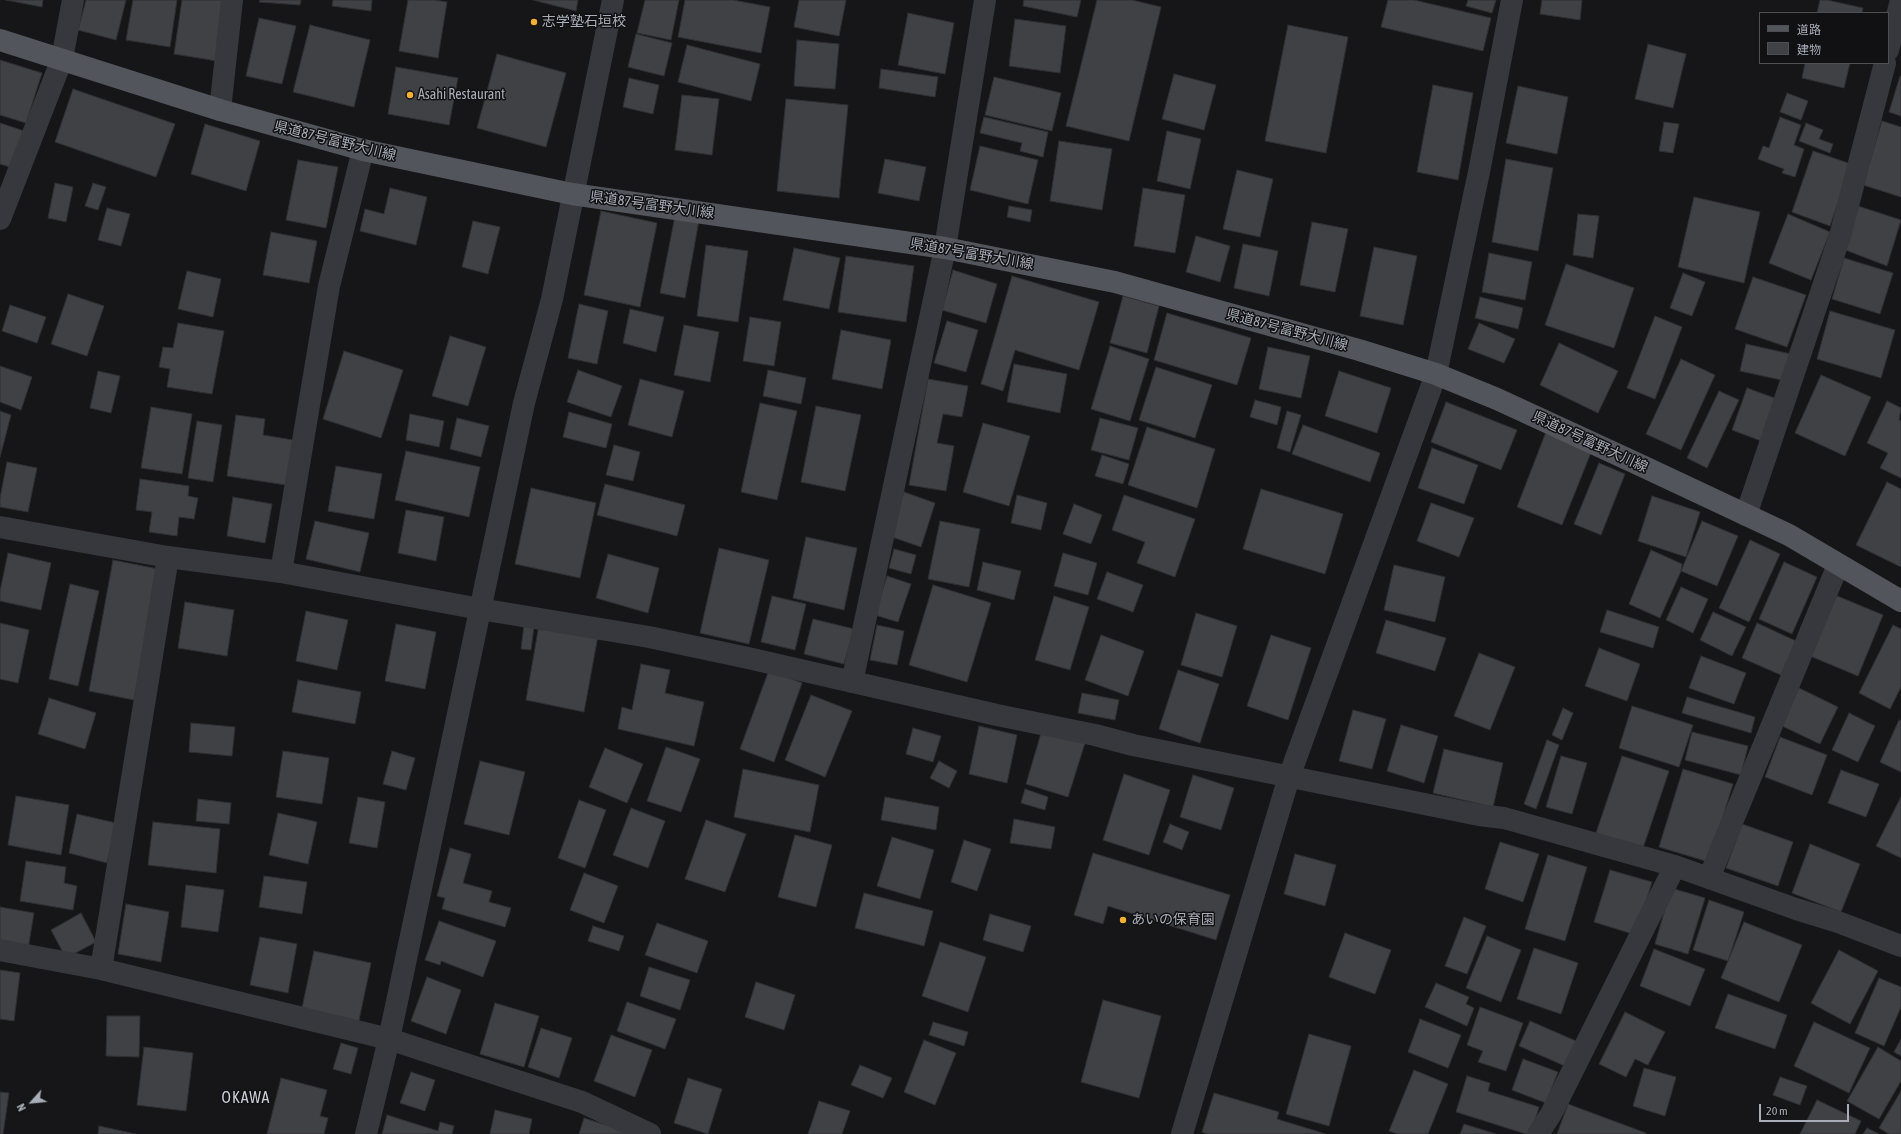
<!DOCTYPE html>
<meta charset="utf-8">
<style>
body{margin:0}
#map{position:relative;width:1901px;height:1134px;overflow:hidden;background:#161618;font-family:"Asap Condensed","Noto Sans JP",sans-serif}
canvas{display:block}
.legend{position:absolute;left:1759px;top:12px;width:130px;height:52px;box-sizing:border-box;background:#111113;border:1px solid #4d4f55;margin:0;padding:5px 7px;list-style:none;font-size:12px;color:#a8adb8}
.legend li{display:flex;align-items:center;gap:8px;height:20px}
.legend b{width:20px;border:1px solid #4d4f55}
.north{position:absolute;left:12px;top:1082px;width:40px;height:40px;-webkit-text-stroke:3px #111113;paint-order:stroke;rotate:243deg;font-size:11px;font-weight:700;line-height:16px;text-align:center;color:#a8adb8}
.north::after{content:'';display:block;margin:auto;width:14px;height:18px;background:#a8adb8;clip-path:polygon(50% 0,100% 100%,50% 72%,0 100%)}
.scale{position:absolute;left:1759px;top:1104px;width:90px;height:18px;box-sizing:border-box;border:2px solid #a8adb8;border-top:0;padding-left:5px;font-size:12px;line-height:14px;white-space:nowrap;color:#a8adb8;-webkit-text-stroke:3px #111113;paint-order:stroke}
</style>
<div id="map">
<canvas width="1901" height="1134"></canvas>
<ul class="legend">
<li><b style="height:5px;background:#53555c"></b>道路</li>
<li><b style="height:11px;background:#404145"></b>建物</li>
</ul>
<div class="north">N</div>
<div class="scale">20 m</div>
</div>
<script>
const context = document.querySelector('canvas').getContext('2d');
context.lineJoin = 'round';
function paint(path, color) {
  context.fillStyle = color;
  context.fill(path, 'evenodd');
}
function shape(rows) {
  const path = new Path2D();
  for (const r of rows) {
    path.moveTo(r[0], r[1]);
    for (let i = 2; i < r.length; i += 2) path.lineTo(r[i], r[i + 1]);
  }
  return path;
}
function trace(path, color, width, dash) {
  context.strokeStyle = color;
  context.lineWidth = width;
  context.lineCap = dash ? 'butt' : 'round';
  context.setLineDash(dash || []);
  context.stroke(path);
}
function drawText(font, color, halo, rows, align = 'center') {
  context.font = font + ' "Asap Condensed","Noto Sans JP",sans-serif';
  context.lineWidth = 3;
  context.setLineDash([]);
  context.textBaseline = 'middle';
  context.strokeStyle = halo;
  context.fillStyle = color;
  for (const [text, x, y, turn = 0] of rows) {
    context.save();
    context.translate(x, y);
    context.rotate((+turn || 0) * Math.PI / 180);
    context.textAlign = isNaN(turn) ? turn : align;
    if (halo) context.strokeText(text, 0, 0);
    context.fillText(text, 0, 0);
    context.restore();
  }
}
const building = shape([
 [6,0,43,0,42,7,6,0],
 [86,0,126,0,116,40,78,30,86,0],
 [133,0,177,0,170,47,126,40,133,0],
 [182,0,227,0,217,61,174,54,182,0],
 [260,0,301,0,300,5,259,2,260,0],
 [333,0,372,0,371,11,332,6,333,0],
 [408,0,434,0,447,2,438,58,399,51,408,0],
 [533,0,578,0,576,11,533,0],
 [645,0,679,0,671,40,637,33,645,0],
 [685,0,733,0,770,7,761,53,678,37,685,0],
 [799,0,846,0,839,36,794,27,799,0],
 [1024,0,1081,0,1077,17,1023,6,1024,0],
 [1097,0,1132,0,1161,7,1129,141,1066,126,1097,0],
 [1388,0,1414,0,1491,18,1483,51,1381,27,1388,0],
 [1468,0,1496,0,1492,13,1466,6,1468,0],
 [1542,0,1582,0,1580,20,1540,14,1542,0],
 [1820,0,1827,0,1863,8,1862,13,1817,13,1820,0],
 [908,13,954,23,945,74,898,65,908,13],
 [259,18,296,26,282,84,246,76,259,18],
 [1015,19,1066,26,1060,73,1009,66,1015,19],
 [310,25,370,40,354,107,293,92,310,25],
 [1288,25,1348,37,1326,153,1265,141,1288,25],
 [636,34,672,43,664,76,628,67,636,34],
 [797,40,839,44,835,89,794,86,797,40],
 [1648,44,1686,54,1673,108,1635,99,1648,44],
 [687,45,760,64,751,101,678,82,687,45],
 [497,54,566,73,546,147,477,128,497,54],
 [0,60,42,73,26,123,0,115,0,60],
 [1805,63,1850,63,1844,88,1802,78,1805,63],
 [396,67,458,78,449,125,388,114,396,67],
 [881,69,938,77,935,97,879,88,881,69],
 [1174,74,1216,85,1204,130,1162,119,1174,74],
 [1900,76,1901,77,1901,116,1889,112,1900,76],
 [994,77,1061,93,1052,131,985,115,994,77],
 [629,78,659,85,653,114,623,107,629,78],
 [1433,85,1473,93,1458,180,1417,172,1433,85],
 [1518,86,1568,97,1557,154,1506,143,1518,86],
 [73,89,175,124,156,177,55,142,73,89],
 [1787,93,1808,101,1801,120,1780,112,1787,93],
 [682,95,719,99,712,155,675,150,682,95],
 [786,99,848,105,839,198,777,191,786,99],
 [984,117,1048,132,1043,157,1020,151,1022,143,980,133,984,117],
 [1780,117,1801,125,1794,145,1804,149,1795,177,1782,173,1784,169,1758,159,1763,146,1769,148,1780,117],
 [1882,121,1901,127,1901,197,1863,185,1882,121],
 [1664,122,1679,124,1673,153,1659,151,1664,122],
 [0,123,24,131,13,168,0,164,0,123],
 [1806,123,1823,130,1819,139,1833,144,1830,153,1799,141,1806,123],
 [205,124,260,141,246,191,191,174,205,124],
 [1167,131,1201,139,1190,189,1157,181,1167,131],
 [1059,141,1112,149,1102,210,1050,201,1059,141],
 [980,146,1038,160,1028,204,970,190,980,146],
 [1813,151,1851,164,1830,226,1792,212,1813,151],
 [885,159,926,167,919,201,878,193,885,159],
 [1506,159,1553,168,1538,251,1492,242,1506,159],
 [298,160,338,167,326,228,286,220,298,160],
 [1237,170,1273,179,1260,237,1223,229,1237,170],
 [55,183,73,187,66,222,48,218,55,183],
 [93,183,106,187,98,210,85,206,93,183],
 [390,188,427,197,416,245,360,231,365,209,384,214,390,188],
 [1143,188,1185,195,1175,253,1134,246,1143,188],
 [1694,197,1760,212,1744,283,1678,267,1694,197],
 [1009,206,1032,210,1030,222,1007,217,1009,206],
 [1858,206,1901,220,1887,266,1843,249,1858,206],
 [107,208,130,214,121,246,98,240,107,208],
 [601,211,657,223,640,307,584,295,601,211],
 [1578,214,1599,216,1593,258,1573,255,1578,214],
 [1788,214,1830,232,1811,280,1769,263,1788,214],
 [675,216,699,220,685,298,660,293,675,216],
 [473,221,500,227,488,274,462,267,473,221],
 [1312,222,1348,229,1335,292,1300,285,1312,222],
 [271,232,317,241,309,283,263,275,271,232],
 [1196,236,1230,246,1220,282,1186,272,1196,236],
 [1243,244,1278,251,1269,296,1234,288,1243,244],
 [706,245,748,251,738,322,697,316,706,245],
 [1374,247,1417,256,1403,325,1360,316,1374,247],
 [794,248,840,258,829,309,783,300,794,248],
 [1489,253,1532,262,1525,300,1482,292,1489,253],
 [846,256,914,266,906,322,838,312,846,256],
 [1844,258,1893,273,1880,314,1832,299,1844,258],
 [1566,264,1634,288,1614,348,1545,325,1566,264],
 [953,270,997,284,986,323,942,310,953,270],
 [187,271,221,279,213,317,178,309,187,271],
 [1683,273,1705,282,1692,316,1670,308,1683,273],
 [1012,276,1099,302,1079,370,1015,350,1003,391,981,384,1012,276],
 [1753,277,1806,295,1787,347,1735,329,1753,277],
 [68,294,104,306,87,356,51,344,68,294],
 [1123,296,1159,306,1147,353,1110,343,1123,296],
 [1480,297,1523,308,1518,329,1475,318,1480,297],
 [579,304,608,311,597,364,568,358,579,304],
 [10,305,46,317,37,343,2,331,10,305],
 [630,309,664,317,656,352,623,343,630,309],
 [1830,311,1895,330,1881,378,1817,359,1830,311],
 [1167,313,1251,338,1237,385,1154,360,1167,313],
 [1655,316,1682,327,1655,399,1627,388,1655,316],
 [750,317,781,322,774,366,743,361,750,317],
 [947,321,978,330,966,372,934,363,947,321],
 [178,323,224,331,212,394,167,387,170,369,159,367,163,347,173,348,178,323],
 [1479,323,1515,339,1504,363,1468,349,1479,323],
 [684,325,719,332,710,382,674,375,684,325],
 [841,330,891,340,882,389,832,379,841,330],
 [450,336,486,347,468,406,432,396,450,336],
 [1559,343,1618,371,1598,413,1540,385,1559,343],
 [1746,344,1791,354,1786,381,1740,371,1746,344],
 [1110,346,1149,359,1130,421,1091,409,1110,346],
 [1268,347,1310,356,1301,398,1259,389,1268,347],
 [344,351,403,370,381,438,323,419,344,351],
 [1681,359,1715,375,1681,450,1646,434,1681,359],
 [1014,364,1067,374,1060,413,1007,402,1014,364],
 [0,366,32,377,21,410,0,402,0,366],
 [1156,367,1212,385,1195,438,1139,420,1156,367],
 [578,370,622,386,611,417,567,402,578,370],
 [768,370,806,378,801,404,763,396,768,370],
 [98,371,120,376,111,413,90,408,98,371],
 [1339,371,1391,388,1377,433,1325,416,1339,371],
 [1821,375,1871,397,1845,456,1795,433,1821,375],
 [640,379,684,391,672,437,628,425,640,379],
 [928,379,968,386,962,417,943,414,937,443,954,446,946,491,909,485,928,379],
 [1747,388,1780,400,1764,442,1732,430,1747,388],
 [1719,391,1739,400,1707,468,1687,458,1719,391],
 [1255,400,1281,407,1277,425,1250,417,1255,400],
 [1887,401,1901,408,1899,420,1901,421,1901,478,1880,468,1888,453,1867,443,1887,401],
 [1446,402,1517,430,1501,470,1431,442,1446,402],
 [760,403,797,411,777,500,741,492,760,403],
 [816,406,861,415,845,491,801,482,816,406],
 [151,407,192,414,182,474,141,468,151,407],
 [0,411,11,415,0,457,0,411],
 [1287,411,1301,415,1290,452,1277,448,1287,411],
 [569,412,612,424,606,448,563,437,569,412],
 [410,414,444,421,439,447,406,440,410,414],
 [236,415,265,419,263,435,293,440,286,485,227,476,236,415],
 [457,418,489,426,481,457,450,449,457,418],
 [1100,418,1138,428,1129,460,1091,450,1100,418],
 [197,421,222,425,213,482,188,478,197,421],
 [983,423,1030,436,1009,506,963,492,983,423],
 [1303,425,1380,453,1370,482,1292,454,1303,425],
 [1147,427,1215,449,1197,508,1128,485,1147,427],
 [1546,432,1592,450,1562,525,1517,507,1546,432],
 [614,445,640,452,633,481,606,475,614,445],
 [1432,448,1478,465,1464,504,1418,488,1432,448],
 [406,451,480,467,469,517,395,500,406,451],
 [1102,455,1129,464,1123,484,1095,476,1102,455],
 [7,462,37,468,28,512,0,507,0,498,7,462],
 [1599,463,1625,474,1601,535,1574,524,1599,463],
 [336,466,382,474,374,519,328,511,336,466],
 [140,479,189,486,188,496,198,498,194,519,179,517,177,536,149,532,152,512,136,510,140,479],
 [1887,482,1901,489,1901,567,1856,545,1887,482],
 [605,484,685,505,677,536,597,515,605,484],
 [531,488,596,503,580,578,515,564,531,488],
 [1261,489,1343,514,1325,574,1243,549,1261,489],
 [904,492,935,503,921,547,889,536,904,492],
 [1017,495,1047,503,1041,530,1011,523,1017,495],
 [1124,495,1195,519,1175,577,1137,563,1145,542,1112,530,1124,495],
 [1652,496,1700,512,1686,557,1638,541,1652,496],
 [233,497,272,504,265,543,227,536,233,497],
 [1431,503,1474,518,1459,557,1417,541,1431,503],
 [1074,504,1102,515,1091,544,1063,534,1074,504],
 [406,510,444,517,436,561,398,553,406,510],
 [315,521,369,533,360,572,306,559,315,521],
 [940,521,980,529,969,587,928,579,940,521],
 [1702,521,1738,536,1717,586,1681,571,1702,521],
 [806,537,857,548,844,610,793,598,806,537],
 [1750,540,1780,554,1749,622,1719,608,1750,540],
 [719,548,769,560,749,644,700,633,719,548],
 [894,549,916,555,911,574,889,568,894,549],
 [1651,550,1682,564,1681,571,1660,618,1629,604,1651,550],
 [8,553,51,563,41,610,0,601,0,591,8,553],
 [1063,553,1097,563,1088,595,1054,586,1063,553],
 [608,554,659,568,648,613,596,598,608,554],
 [113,560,158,569,134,700,89,691,113,560],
 [983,562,1021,571,1014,600,977,590,983,562],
 [1784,562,1817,577,1792,634,1759,619,1784,562],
 [1394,565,1445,577,1435,622,1384,610,1394,565],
 [1107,572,1143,585,1133,612,1097,599,1107,572],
 [887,576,911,584,898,622,875,615,887,576],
 [70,584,99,591,78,686,49,679,70,584],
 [933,585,991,603,967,682,909,665,933,585],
 [1681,587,1708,599,1693,633,1666,620,1681,587],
 [1835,595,1883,615,1858,676,1810,656,1835,595],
 [772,596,806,604,795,650,761,642,772,596],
 [1054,596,1089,607,1070,670,1035,660,1054,596],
 [185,602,234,610,227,656,178,648,185,602],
 [1607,610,1659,627,1653,648,1600,632,1607,610],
 [306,611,348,620,337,670,296,661,306,611],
 [1713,612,1746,627,1732,656,1700,640,1713,612],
 [1196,613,1237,626,1222,677,1181,665,1196,613],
 [525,617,535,618,531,650,521,649,525,617],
 [540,619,599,630,584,712,526,700,540,619],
 [813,619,854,629,844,664,804,654,813,619],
 [1386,620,1446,638,1435,671,1376,653,1386,620],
 [0,623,29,630,18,683,0,679,0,623],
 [1757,623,1796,641,1781,675,1742,658,1757,623],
 [396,624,436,632,425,689,385,681,396,624],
 [877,625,904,631,897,665,870,660,877,625],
 [1893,625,1901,629,1901,687,1890,709,1859,693,1893,625],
 [1101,635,1144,651,1128,696,1085,680,1101,635],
 [1271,635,1311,648,1288,720,1247,706,1271,635],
 [1599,648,1640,664,1627,701,1585,686,1599,648],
 [1479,653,1515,667,1490,730,1454,716,1479,653],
 [1701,656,1746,673,1734,704,1689,688,1701,656],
 [641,664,670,670,665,693,704,702,694,746,618,729,622,707,632,710,641,664],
 [769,670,802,683,774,762,740,749,769,670],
 [1178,670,1219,684,1200,743,1159,729,1178,670],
 [298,680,361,692,355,724,292,712,298,680],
 [1799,688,1838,707,1820,744,1780,725,1799,688],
 [1082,693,1119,700,1115,720,1078,713,1082,693],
 [811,695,852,711,825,777,785,760,811,695],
 [1687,697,1755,717,1751,733,1682,713,1687,697],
 [49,698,96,713,85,749,38,734,49,698],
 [1632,706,1693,725,1679,767,1619,748,1632,706],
 [1563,708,1573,713,1562,740,1552,735,1563,708],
 [1353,710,1386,719,1372,769,1339,761,1353,710],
 [1849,713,1875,726,1858,762,1832,750,1849,713],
 [1899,720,1901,721,1901,772,1880,762,1899,720],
 [191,723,235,727,232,756,189,752,191,723],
 [1401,725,1438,736,1424,783,1387,771,1401,725],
 [979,726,1017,735,1007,783,969,774,979,726],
 [913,728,941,736,933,762,906,754,913,728],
 [1042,730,1085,743,1068,797,1026,784,1042,730],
 [1692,732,1748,746,1741,775,1685,760,1692,732],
 [1780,737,1827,755,1812,795,1765,777,1780,737],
 [1547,740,1559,745,1536,809,1524,804,1547,740],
 [666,747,700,759,681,812,647,801,666,747],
 [605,748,643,764,627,803,589,787,605,748],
 [1444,749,1503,763,1493,807,1433,793,1444,749],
 [283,751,329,758,322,804,276,797,283,751],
 [392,751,415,758,406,790,383,784,392,751],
 [1561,756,1587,763,1572,814,1546,807,1561,756],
 [1622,756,1669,771,1643,848,1596,833,1622,756],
 [480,761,525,772,509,835,464,824,480,761],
 [939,761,957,771,949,788,930,778,939,761],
 [743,769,819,785,810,832,734,817,743,769],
 [1683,769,1733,784,1709,862,1659,847,1683,769],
 [1841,770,1879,784,1866,817,1828,803,1841,770],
 [1124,774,1170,790,1149,855,1103,840,1124,774],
 [1193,775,1234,788,1221,830,1180,817,1193,775],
 [1025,789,1048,797,1045,810,1021,803,1025,789],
 [16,796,69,805,61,855,8,845,16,796],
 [358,797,385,802,377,848,349,843,358,797],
 [885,797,939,807,936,830,881,820,885,797],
 [1901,797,1901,858,1876,846,1901,797],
 [198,799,231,803,229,824,196,821,198,799],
 [579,800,606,810,585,868,558,858,579,800],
 [631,808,665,821,648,868,613,855,631,808],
 [278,813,317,822,308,864,269,855,278,813],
 [77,814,116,823,107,863,69,853,77,814],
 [1014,819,1055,827,1051,849,1010,843,1014,819],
 [706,820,746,834,725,892,685,879,706,820],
 [153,822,220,829,216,873,148,865,153,822],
 [1170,824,1189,832,1182,850,1163,842,1170,824],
 [1742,824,1793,842,1778,886,1726,868,1742,824],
 [795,835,832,845,816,907,778,897,795,835],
 [892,837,934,850,920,899,877,886,892,837],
 [964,840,991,849,977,891,951,882,964,840],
 [1500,842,1539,854,1523,902,1485,889,1500,842],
 [1810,844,1860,864,1841,912,1792,893,1810,844],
 [450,848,471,854,463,883,492,891,489,902,511,908,505,927,442,909,445,898,437,896,450,848],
 [1093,853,1230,895,1216,940,1108,906,1103,924,1074,915,1093,853],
 [1295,854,1336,865,1325,906,1284,894,1295,854],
 [1548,855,1587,867,1565,941,1525,929,1548,855],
 [26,861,66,867,64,883,77,886,73,910,20,901,26,861],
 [1610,870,1652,882,1636,935,1594,922,1610,870],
 [584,873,618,886,604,923,570,910,584,873],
 [264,876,307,882,302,914,259,907,264,876],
 [186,885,224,890,218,932,181,927,186,885],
 [1671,888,1705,898,1688,954,1655,944,1671,888],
 [864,893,933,911,924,946,855,928,864,893],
 [1709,900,1744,912,1728,961,1693,950,1709,900],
 [126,904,169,912,161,962,118,954,126,904],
 [0,907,34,913,28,949,0,945,0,907],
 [81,913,96,942,66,958,51,930,81,913],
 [990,914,1031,926,1023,952,983,940,990,914],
 [1464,917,1486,926,1467,974,1445,966,1464,917],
 [439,921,496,941,483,977,441,961,440,965,425,960,439,921],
 [1744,922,1802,945,1779,1002,1721,978,1744,922],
 [657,923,708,941,697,973,645,955,657,923],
 [593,926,624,936,619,951,588,941,593,926],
 [1345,933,1391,950,1375,994,1329,977,1345,933],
 [1487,936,1521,950,1501,1002,1466,988,1487,936],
 [260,937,297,944,288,993,250,985,260,937],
 [940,942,986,957,968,1012,922,996,940,942],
 [1534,948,1578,963,1561,1014,1517,999,1534,948],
 [1654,949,1705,969,1690,1006,1640,986,1654,949],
 [1839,950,1878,971,1850,1024,1811,1003,1839,950],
 [314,951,371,963,358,1025,301,1013,314,951],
 [649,967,690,980,680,1010,640,996,649,967],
 [0,970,20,973,14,1021,0,1019,0,970],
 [427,977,461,990,446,1034,411,1021,427,977],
 [1879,978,1901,987,1901,1007,1884,1046,1855,1033,1879,978],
 [756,982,795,995,784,1030,745,1017,756,982],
 [1436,983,1469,997,1466,1004,1474,1008,1467,1026,1425,1007,1436,983],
 [1728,994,1787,1015,1775,1049,1715,1028,1728,994],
 [1103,1000,1161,1016,1139,1098,1081,1082,1103,1000],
 [627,1002,676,1019,665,1049,617,1031,627,1002],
 [495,1003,539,1016,524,1067,480,1054,495,1003],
 [1480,1007,1523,1023,1506,1071,1478,1062,1483,1051,1467,1045,1480,1007],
 [1625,1012,1665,1032,1648,1065,1635,1059,1626,1077,1599,1064,1625,1012],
 [107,1016,140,1016,139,1057,106,1056,107,1016],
 [1420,1019,1461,1035,1448,1068,1408,1052,1420,1019],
 [1530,1021,1576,1041,1565,1066,1519,1046,1530,1021],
 [933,1022,968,1032,964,1046,929,1035,933,1022],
 [1814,1022,1870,1048,1849,1093,1794,1066,1814,1022],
 [541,1028,572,1038,559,1078,528,1067,541,1028],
 [1309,1034,1351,1046,1329,1126,1286,1114,1309,1034],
 [611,1035,652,1050,635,1097,594,1081,611,1035],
 [1901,1039,1901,1056,1894,1052,1901,1039],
 [924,1040,956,1053,935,1105,904,1092,924,1040],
 [341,1043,358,1048,351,1074,333,1069,341,1043],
 [144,1047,193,1053,186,1111,137,1105,144,1047],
 [1878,1047,1901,1061,1901,1081,1879,1119,1847,1101,1878,1047],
 [1523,1059,1558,1072,1546,1103,1512,1090,1523,1059],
 [860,1065,892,1078,883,1098,851,1085,860,1065],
 [1644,1068,1676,1077,1665,1116,1633,1106,1644,1068],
 [1414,1070,1448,1084,1428,1134,1398,1134,1389,1131,1414,1070],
 [411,1072,435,1080,425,1111,400,1103,411,1072],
 [1467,1076,1490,1083,1488,1091,1539,1107,1531,1134,1526,1134,1456,1112,1467,1076],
 [1780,1077,1807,1086,1800,1105,1773,1095,1780,1077],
 [281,1078,327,1090,320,1116,328,1118,324,1134,267,1134,281,1078],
 [688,1078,722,1089,708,1134,674,1123,688,1078],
 [1901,1091,1901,1134,1889,1134,1879,1128,1901,1091],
 [0,1092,9,1093,3,1134,0,1134,0,1092],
 [1214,1093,1279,1112,1277,1119,1326,1134,1207,1134,1202,1132,1214,1093],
 [1817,1100,1861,1121,1855,1134,1800,1134,1817,1100],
 [819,1101,850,1111,842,1134,808,1134,819,1101],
 [1568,1104,1646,1133,1646,1134,1557,1134,1568,1104],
 [495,1110,532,1119,529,1134,490,1134,495,1110],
 [387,1115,438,1131,440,1122,454,1126,452,1134,382,1134,387,1115],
 [584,1118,631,1133,631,1134,579,1134,584,1118],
 [1464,1124,1496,1134,1460,1134,1464,1124],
 [99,1126,136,1134,98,1134,99,1126],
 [1867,1128,1879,1134,1863,1134,1867,1128]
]);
const minor = shape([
 [1888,50,1901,0],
 [220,110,232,0],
 [0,219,62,59,73,0],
 [1746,515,1840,236,1885,63],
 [0,527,168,557,281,572,480,609,649,637,748,658,997,715,1095,735,1133,745,1479,815,1504,818,1675,866,1796,909,1838,922,1901,946],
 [281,572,329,286,363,150],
 [852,682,945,248,985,0],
 [1709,878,1838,565],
 [0,950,101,969,389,1039,582,1102,650,1134],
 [101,969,168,557],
 [1182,1134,1289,777,1436,374,1479,172,1512,0],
 [1538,1134,1551,1114,1675,866]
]);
const tertiary = shape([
 [366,1134,389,1039,524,403,552,299,613,0]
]);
const primary = shape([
 [0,40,220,110,363,150,572,194,945,248,1115,282,1359,350,1436,374,1497,399,1640,465,1789,535,1901,601]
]);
const markers = [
 [534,22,4,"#f2b134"],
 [410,95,4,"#f2b134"],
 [1123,920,4,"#f2b134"]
];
const poiNames = [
 ["志学塾石垣校",542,22],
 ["Asahi Restaurant",418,95],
 ["あいの保育園",1131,920]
];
const streetNames = [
 ["県道87号富野大川線",335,141,14],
 ["県道87号富野大川線",652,205,8],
 ["県道87号富野大川線",972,254,10],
 ["県道87号富野大川線",1287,330,15],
 ["県道87号富野大川線",1590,442,25]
];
const quarterNames = [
 ["OKAWA",246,1098]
];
paint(building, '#404145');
trace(building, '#303034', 1);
trace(minor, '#37383d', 22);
trace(tertiary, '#37383d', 22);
trace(primary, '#53555c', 22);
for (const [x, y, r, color] of markers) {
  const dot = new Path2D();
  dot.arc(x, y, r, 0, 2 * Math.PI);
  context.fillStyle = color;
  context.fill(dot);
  trace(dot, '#111113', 1.5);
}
drawText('14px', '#a8adb8', '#111113', poiNames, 'left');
drawText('14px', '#a8adb8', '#111113', streetNames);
context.letterSpacing = '1px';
drawText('16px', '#c9ccd4', '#111113', quarterNames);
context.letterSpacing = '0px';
</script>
